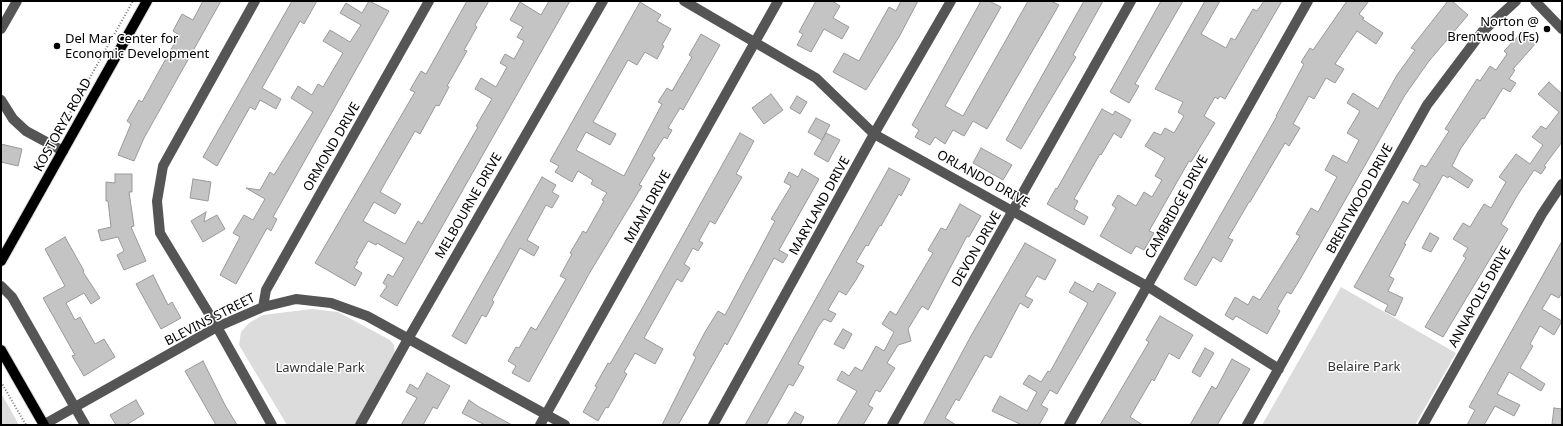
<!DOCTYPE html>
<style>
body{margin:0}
#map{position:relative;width:1563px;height:426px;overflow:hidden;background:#fff;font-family:"Noto Sans",sans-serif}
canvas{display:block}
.frame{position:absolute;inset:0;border:2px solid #000;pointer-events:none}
</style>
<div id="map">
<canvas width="1563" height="426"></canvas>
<div class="frame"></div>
</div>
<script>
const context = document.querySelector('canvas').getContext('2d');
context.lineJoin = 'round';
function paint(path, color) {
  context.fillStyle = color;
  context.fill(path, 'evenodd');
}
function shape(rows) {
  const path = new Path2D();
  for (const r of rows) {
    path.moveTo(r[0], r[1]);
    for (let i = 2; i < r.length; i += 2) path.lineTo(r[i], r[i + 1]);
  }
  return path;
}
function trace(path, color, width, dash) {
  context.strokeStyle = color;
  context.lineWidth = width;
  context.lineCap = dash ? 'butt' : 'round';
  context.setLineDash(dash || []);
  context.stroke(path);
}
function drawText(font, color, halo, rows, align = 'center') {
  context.font = font + ' "Noto Sans",sans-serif';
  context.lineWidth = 3;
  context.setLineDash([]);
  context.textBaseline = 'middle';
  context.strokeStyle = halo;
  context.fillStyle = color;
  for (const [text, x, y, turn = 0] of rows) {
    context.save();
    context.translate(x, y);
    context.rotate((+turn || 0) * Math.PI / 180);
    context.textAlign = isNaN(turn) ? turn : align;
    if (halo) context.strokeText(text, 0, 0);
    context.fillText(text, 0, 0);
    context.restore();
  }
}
const green = shape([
 [1341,287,1456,353,1415,425,1262,425],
 [312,309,338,312,390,340,394,345,395,355,355,425,287,425,239,345,241,332,249,323,263,315],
 [1,393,19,425,1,425]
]);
const building = shape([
 [203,1,221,1,144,138,134,161,118,155,131,124,127,121,139,100,142,102,179,35,173,31,182,14,193,20,203,1],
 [292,1,317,1,304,24,300,21,262,88,281,99,276,109,260,100,255,110,250,107,217,166,203,157,292,1],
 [369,1,389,11,291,185,273,217,277,219,271,231,267,228,236,284,220,275,240,237,233,233,244,215,253,220,265,199,246,188,260,190,270,172,274,175,313,112,291,98,298,86,312,95,318,84,323,87,343,53,323,41,330,30,350,42,361,25,340,13,346,3,362,13,369,1],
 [467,1,489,1,475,25,477,27,464,50,467,51,447,86,449,87,439,106,436,105,420,134,415,131,380,192,401,204,395,214,374,202,363,221,405,244,418,221,422,224,478,127,476,126,492,99,475,89,481,78,496,87,507,67,500,63,505,54,514,59,524,41,517,37,523,27,510,20,520,2,541,15,549,1,570,1,397,306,380,296,387,286,383,283,388,274,393,277,404,258,377,243,376,245,368,241,356,262,358,262,354,268,362,273,355,286,315,263,415,92,410,90,421,71,426,74,467,1],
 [816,1,832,1,840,6,833,18,849,27,842,39,824,29,811,52,797,45,803,34,799,32,816,1],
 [901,1,918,1,899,37,866,90,833,72,844,53,859,61,889,7,896,11,901,1],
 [981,1,989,1,1001,7,945,106,963,116,1028,1,1051,1,1059,5,987,129,973,121,964,136,953,130,945,144,935,137,930,145,915,137,919,130,912,125,981,1],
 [1084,1,1103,1,1073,55,1076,57,1021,149,1006,140,1084,1],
 [1161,1,1183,1,1135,84,1139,86,1129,103,1110,92,1161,1],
 [1205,1,1220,1,1201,34,1226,48,1231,38,1235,40,1253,9,1257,11,1264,1,1282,1,1225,99,1220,96,1218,99,1215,97,1204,116,1215,123,1191,162,1189,161,1149,231,1154,233,1144,250,1136,246,1131,254,1100,236,1116,208,1112,205,1118,195,1136,206,1144,192,1152,197,1162,180,1155,176,1165,158,1145,146,1154,132,1161,135,1165,128,1174,133,1184,116,1178,112,1183,102,1155,89,1205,1],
 [1347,1,1369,1,1359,14,1364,18,1362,19,1383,33,1376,44,1357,31,1335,64,1344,69,1335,83,1326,78,1314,99,1309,96,1293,124,1300,128,1289,146,1285,143,1250,202,1249,202,1228,238,1233,240,1221,262,1213,257,1196,286,1184,279,1277,116,1276,116,1304,64,1301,62,1310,48,1313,50,1347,1],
 [1448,1,1452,1,1468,15,1429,61,1405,95,1299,281,1291,294,1287,292,1277,309,1280,311,1267,334,1236,316,1233,320,1225,315,1235,297,1248,305,1253,296,1260,300,1300,236,1296,234,1311,208,1318,212,1337,177,1325,170,1333,155,1347,163,1359,140,1347,133,1360,111,1347,103,1353,93,1378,109,1397,75,1415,50,1411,48,1448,1],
 [640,2,661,15,657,21,671,29,662,45,664,46,657,59,645,52,637,65,628,60,593,122,616,134,610,145,586,132,576,150,624,176,662,104,658,102,667,88,672,91,692,57,689,55,701,34,720,45,683,110,680,108,668,128,672,130,667,139,664,137,652,156,655,158,639,185,642,186,589,274,529,382,512,373,516,366,508,361,516,347,519,348,531,327,536,330,566,279,560,276,572,254,570,253,583,231,586,233,604,201,602,200,607,193,591,184,593,180,578,171,572,182,555,172,559,166,550,161,640,2],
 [1523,31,1536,43,1513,69,1515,70,1509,79,1516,83,1510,92,1503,88,1484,119,1482,118,1461,148,1452,166,1473,180,1468,188,1449,176,1448,178,1443,175,1404,244,1406,244,1389,276,1394,279,1388,291,1403,298,1395,316,1385,311,1388,305,1354,287,1403,201,1408,204,1420,184,1413,180,1421,165,1426,167,1449,131,1445,129,1477,79,1480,81,1490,66,1496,70,1507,54,1504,51,1523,31],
 [1549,82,1562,94,1562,142,1544,166,1546,167,1541,174,1534,170,1517,196,1501,224,1508,229,1443,337,1425,327,1466,258,1463,256,1468,248,1453,239,1463,223,1470,227,1484,204,1491,208,1506,182,1499,177,1516,154,1530,164,1543,145,1532,137,1541,126,1546,129,1559,112,1538,94,1549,82],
 [771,94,783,110,764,124,752,108,771,94],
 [797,96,807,102,800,114,790,108,797,96],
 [1102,109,1113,115,1115,111,1131,120,1121,138,1114,133,1101,155,1100,154,1074,199,1078,201,1074,209,1088,217,1084,225,1047,204,1056,188,1057,189,1102,109],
 [816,118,830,125,822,140,808,132,816,118],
 [740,133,754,141,736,174,742,177,715,224,710,221,699,241,703,243,698,251,693,248,684,264,690,268,682,282,677,279,644,338,663,349,655,364,635,353,624,372,627,374,608,408,606,407,598,421,583,412,597,387,595,386,608,363,610,364,643,307,740,133],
 [826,133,840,140,828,162,814,154,826,133],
 [1,144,22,149,18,166,1,162,1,144],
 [981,148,1012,165,1003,180,973,163,981,148],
 [889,168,910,179,901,196,899,194,881,226,880,225,868,246,866,245,856,262,864,266,856,280,846,295,839,291,828,310,836,314,831,322,824,319,818,327,798,364,804,367,793,386,789,384,766,425,745,425,889,168],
 [802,169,819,179,779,250,788,255,783,263,774,258,727,345,725,343,678,425,662,425,696,357,693,355,705,332,718,311,725,315,775,221,771,219,791,186,784,182,789,172,798,177,802,169],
 [115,174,132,174,132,192,129,192,134,226,131,227,146,261,124,270,117,255,124,251,118,237,101,241,98,230,111,227,108,201,106,201,106,182,115,183,115,174],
 [542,177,556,185,552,192,559,196,552,208,546,205,527,240,539,247,534,256,520,248,492,300,494,302,486,317,482,315,466,344,452,336,542,177],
 [193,179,211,182,208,201,190,198,193,179],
 [960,204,981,216,969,237,967,236,928,310,922,306,908,329,911,341,898,345,887,363,895,368,880,392,876,390,868,405,873,408,863,425,837,425,857,391,837,380,842,371,849,376,855,367,862,371,876,346,884,351,894,332,882,324,890,311,896,315,933,253,928,250,941,228,946,230,960,204],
 [206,212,204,222,217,215,225,229,203,242,191,221,206,212],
 [1430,233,1439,238,1431,252,1422,248,1430,233],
 [65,237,84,271,83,272,100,298,91,304,84,293,66,303,75,320,80,317,95,344,104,339,115,357,84,376,72,356,75,355,43,298,65,286,45,249,65,237],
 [1562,241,1562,292,1559,298,1551,294,1542,309,1562,321,1554,335,1540,326,1530,344,1533,346,1520,368,1545,384,1541,391,1509,372,1497,394,1520,405,1514,416,1495,406,1484,425,1467,425,1475,410,1469,407,1562,241],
 [1025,243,1056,260,1045,280,1037,276,1025,296,1033,300,1028,308,1020,303,991,358,985,355,959,401,956,399,945,418,956,425,923,425,972,334,1025,243],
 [153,275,168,305,172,302,181,318,161,329,136,284,153,275],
 [1075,282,1093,292,1098,283,1116,293,1057,394,1050,390,1041,405,1048,409,1039,425,1022,425,992,411,1000,396,1027,411,1037,392,1023,384,1029,375,1041,382,1048,371,1050,372,1088,303,1069,292,1075,282],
 [1160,316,1193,335,1179,359,1169,353,1154,381,1152,379,1130,417,1143,425,1100,425,1149,342,1146,340,1160,316],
 [843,329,852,334,844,349,834,344,843,329],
 [1205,348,1214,353,1200,377,1192,372,1205,348],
 [1232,359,1250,369,1217,425,1190,425,1212,386,1216,389,1232,359],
 [203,361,225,405,237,425,216,425,185,371,203,361],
 [427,373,450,386,437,409,433,407,423,425,401,425,417,398,406,392,410,384,418,389,427,373],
 [136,400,144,414,126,425,116,425,110,415,136,400],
 [469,400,479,407,512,425,485,425,462,413,469,400],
 [1554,408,1562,409,1562,425,1552,424,1554,408],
 [795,412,804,417,800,425,787,425,795,412]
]);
const path = shape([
 [57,136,133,1],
 [1,382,26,425]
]);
const minor = shape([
 [255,1,163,166,157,201,160,233,217,327,272,425],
 [684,1,816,78,874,134,1147,286,1279,369],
 [1535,1,1562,29],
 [1,29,17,1],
 [1,100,13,119,26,131,63,151],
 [1,286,12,297,85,425],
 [263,307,266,290,429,1],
 [43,425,217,327,263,307,296,299,331,303,367,316,565,425],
 [360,425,408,339,603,1],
 [540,425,778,1],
 [713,425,874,134,951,1],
 [892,425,1131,1],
 [1069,425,1308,1],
 [1247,425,1427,105,1482,32,1516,1],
 [1423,425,1542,214,1562,184]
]);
const major = shape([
 [1,261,147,1],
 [1,350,44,425]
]);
const markers = [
 [1547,29,4,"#000"],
 [57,46,4,"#000"]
];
const poiNames = [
 ["Norton @",1539,22],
 ["Brentwood (Fs)",1539,37],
 ["Del Mar Center for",65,39,"left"],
 ["Economic Development",65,54,"left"]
];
const streetNames = [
 ["KOSTORYZ ROAD",63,125,-61],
 ["ORMOND DRIVE",332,147,-60],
 ["ORLANDO DRIVE",983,179,29],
 ["BRENTWOOD DRIVE",1360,199,-61],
 ["MELBOURNE DRIVE",469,206,-60],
 ["MARYLAND DRIVE",820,206,-61],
 ["MIAMI DRIVE",648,207,-61],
 ["CAMBRIDGE DRIVE",1177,207,-61],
 ["DEVON DRIVE",977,249,-60],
 ["ANNAPOLIS DRIVE",1480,297,-61],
 ["BLEVINS STREET",210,320,-27]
];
const parkNames = [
 ["Belaire Park",1364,367],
 ["Lawndale Park",320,368]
];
paint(green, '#dcdcdc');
paint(building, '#c4c4c4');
trace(building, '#999', 1);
trace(major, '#dbdbdb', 12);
trace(path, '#777', 2, [1, 2]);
trace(minor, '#555', 10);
trace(major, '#000', 10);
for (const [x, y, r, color] of markers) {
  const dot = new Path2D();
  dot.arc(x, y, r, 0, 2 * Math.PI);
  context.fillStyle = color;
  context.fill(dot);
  trace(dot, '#fff', 1.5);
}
drawText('13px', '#000', '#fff', poiNames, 'right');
drawText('13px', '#000', '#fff', streetNames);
drawText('13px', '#333', '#fff', parkNames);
</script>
